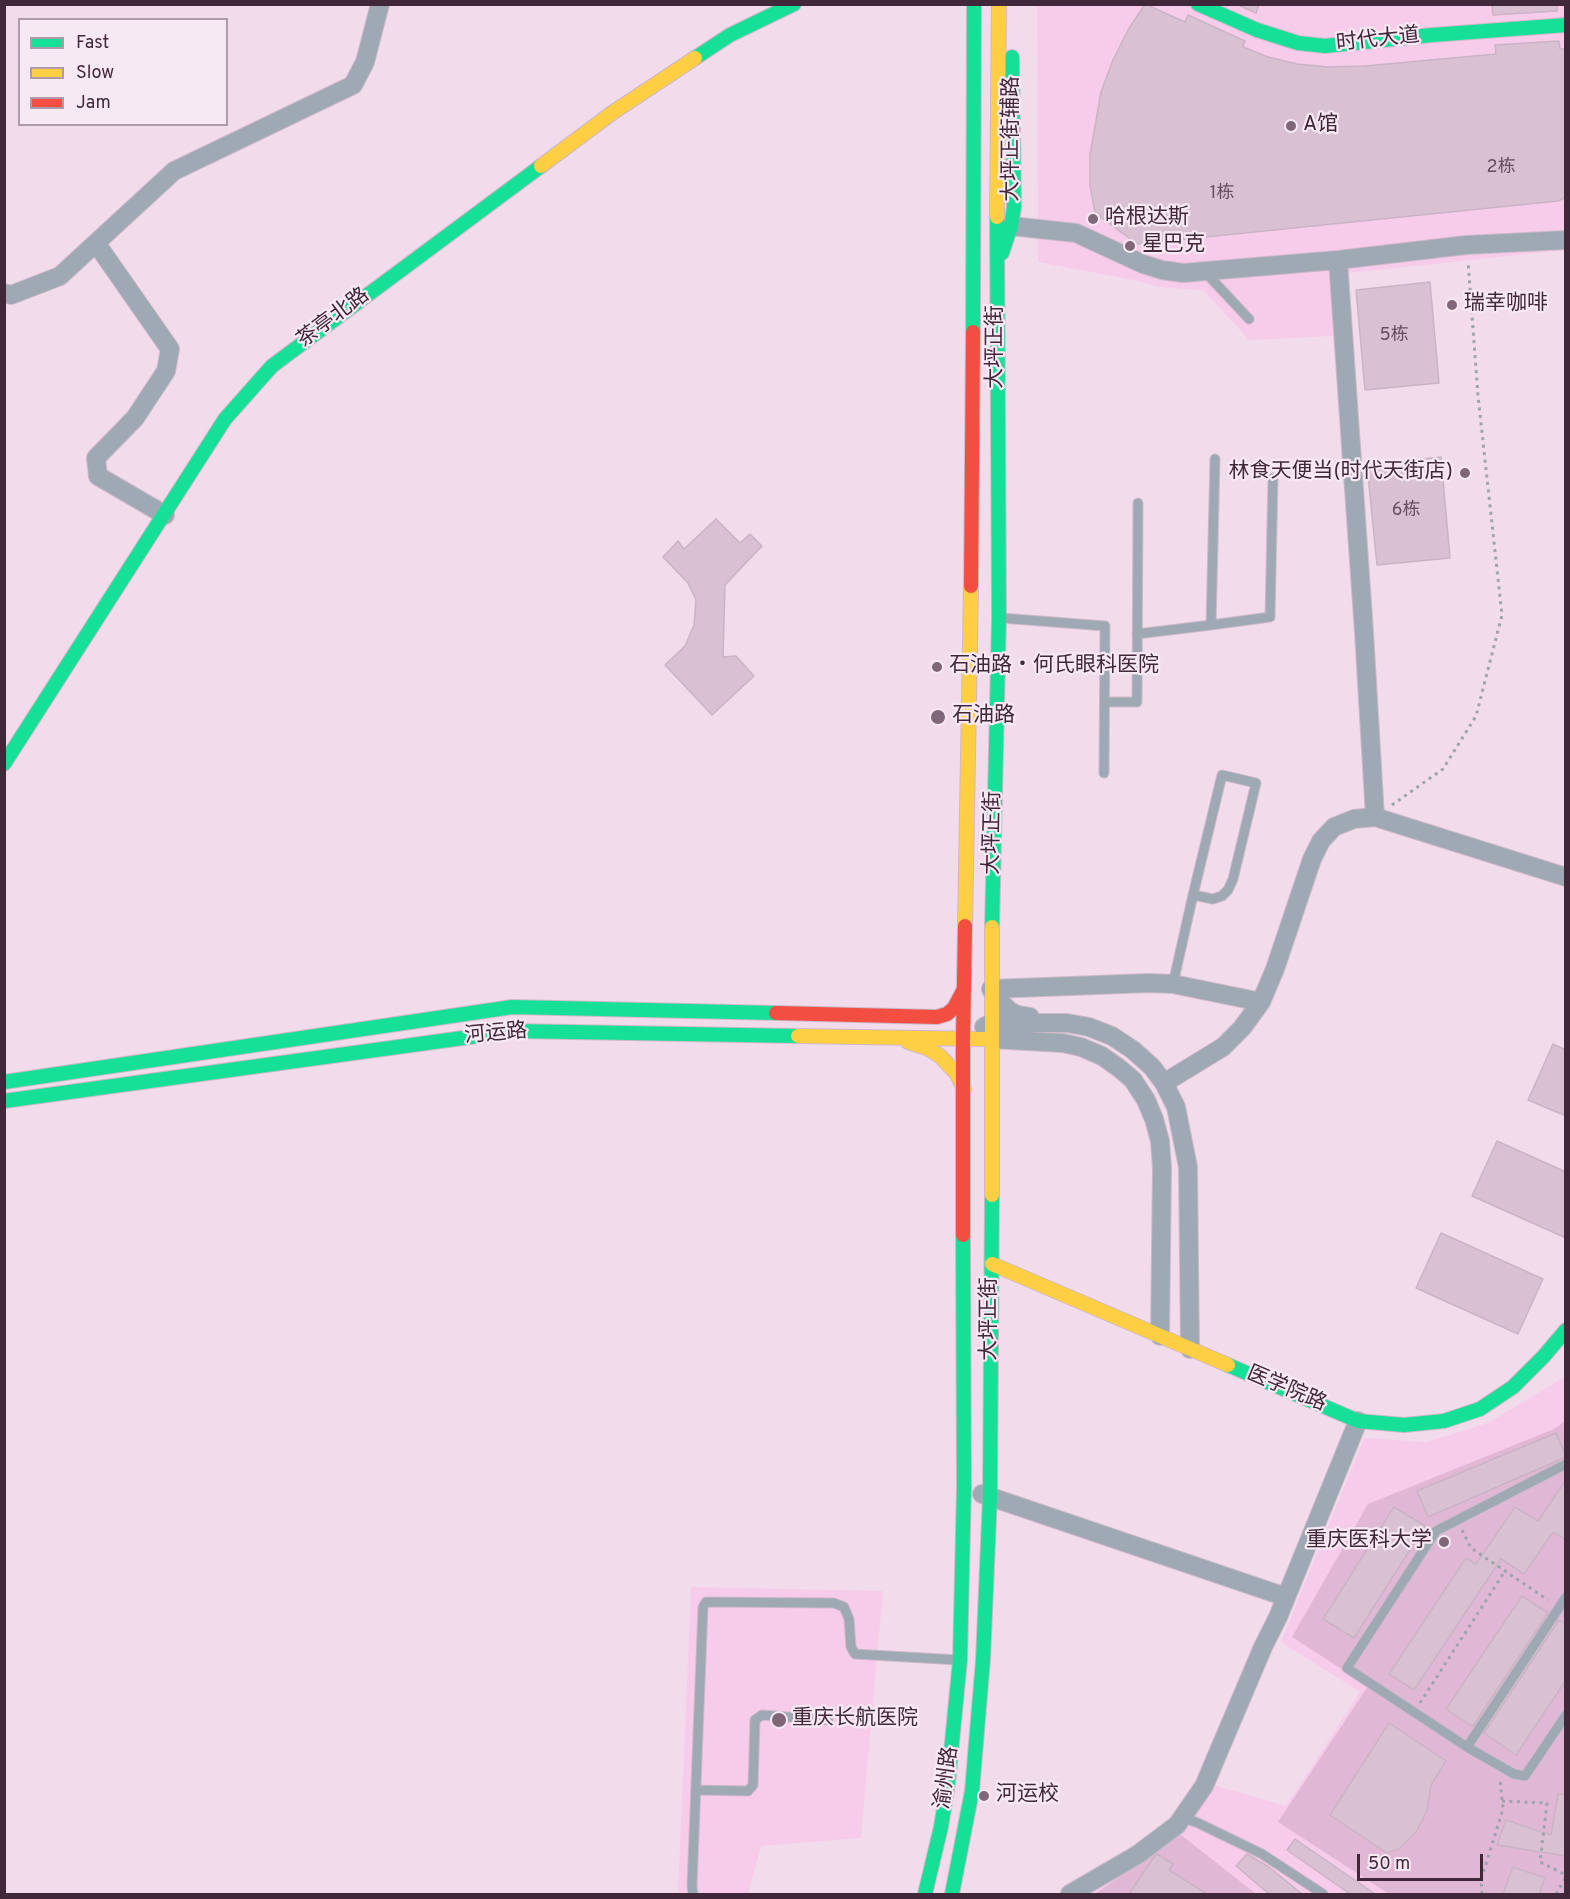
<!DOCTYPE html>
<meta charset="utf-8">
<style>
body{margin:0}
#map{position:relative;width:1570px;height:1899px;overflow:hidden;background:#f2dcec;font-family:Overpass,sans-serif}
canvas{display:block}
.frame{position:absolute;inset:0;border:6px solid #41273a;pointer-events:none}
.legend{position:absolute;left:18px;top:18px;width:210px;height:108px;box-sizing:border-box;background:#f7e9f3;border:2px solid #ae9ba9;margin:0;padding:8px 10px;list-style:none;font-size:18px;color:#41273a}
.legend li{display:flex;align-items:center;gap:12px;height:30px}
.legend b{width:30px;border:2px solid #ae9ba9}
.scale{position:absolute;left:1357px;top:1854px;width:126px;height:27px;box-sizing:border-box;border:3px solid #41273a;border-top:0;padding-left:8px;font-size:18px;line-height:21px;white-space:nowrap;color:#41273a;-webkit-text-stroke:4px #f7e9f3;paint-order:stroke}
</style>
<div id="map">
<canvas width="1570" height="1899"></canvas>
<div class="frame"></div>
<ul class="legend">
<li><b style="height:8px;background:#16e098"></b>Fast</li>
<li><b style="height:8px;background:#ffcf43"></b>Slow</li>
<li><b style="height:8px;background:#f24e42"></b>Jam</li>
</ul>
<div class="scale">50 m</div>
</div>
<script>
const context = document.querySelector('canvas').getContext('2d');
context.lineJoin = 'round';
function paint(path, color) {
  context.fillStyle = color;
  context.fill(path, 'evenodd');
}
function shape(rows) {
  const path = new Path2D();
  for (const r of rows) {
    path.moveTo(r[0], r[1]);
    for (let i = 2; i < r.length; i += 2) path.lineTo(r[i], r[i + 1]);
  }
  return path;
}
function trace(path, color, width, dash) {
  context.strokeStyle = color;
  context.lineWidth = width;
  context.lineCap = dash ? 'butt' : 'round';
  context.setLineDash(dash || []);
  context.stroke(path);
}
function drawText(font, color, halo, rows, align = 'center') {
  context.font = font + ' Overpass,"Noto Sans SC",sans-serif';
  context.lineWidth = 4.5;
  context.setLineDash([]);
  context.textBaseline = 'middle';
  context.strokeStyle = halo;
  context.fillStyle = color;
  for (const [text, x, y, turn = 0] of rows) {
    context.save();
    context.translate(x, y);
    context.rotate((+turn || 0) * Math.PI / 180);
    context.textAlign = isNaN(turn) ? turn : align;
    if (halo) context.strokeText(text, 0, 0);
    context.fillText(text, 0, 0);
    context.restore();
  }
}
const built = shape([
 [1037,5,1565,5,1565,250,1330,275,1333,336,1249,340,1203,290,1159,287,1139,281,1038,262],
 [1565,1377,1565,1894,1082,1894,1159,1849,1210,1784,1286,1806,1360,1692,1281,1642,1364,1438,1427,1442,1488,1423],
 [691,1587,883,1591,861,1838,761,1846,748,1894,681,1894,678,1892]
]);
const green = shape([
 [1565,1421,1565,1894,1389,1894,1278,1822,1368,1686,1292,1637,1368,1504,1554,1429],
 [1180,1834,1256,1894,1095,1894]
]);
const building = shape([
 [1145,4,1185,22,1188,15,1245,41,1243,47,1268,57,1297,64,1329,67,1365,66,1496,54,1495,45,1559,41,1560,49,1566,49,1566,197,1558,201,1137,244,1095,213,1090,185,1090,155,1101,92,1113,60,1128,30,1145,4],
 [1236,4,1259,4,1256,13,1236,4],
 [1492,4,1557,4,1557,11,1493,15,1492,4],
 [1430,282,1439,383,1365,390,1356,290,1430,282],
 [1441,457,1450,558,1377,565,1367,465,1441,457],
 [716,519,740,543,750,534,762,546,725,585,723,657,736,656,754,676,712,715,665,665,685,646,694,625,696,600,688,583,663,557,678,541,684,549,716,519],
 [1553,1044,1566,1050,1566,1116,1528,1100,1553,1044],
 [1497,1141,1566,1172,1566,1238,1472,1196,1497,1141],
 [1441,1233,1543,1279,1518,1334,1416,1288,1441,1233],
 [1556,1433,1566,1457,1428,1517,1417,1491,1556,1433],
 [1566,1480,1566,1540,1553,1532,1524,1574,1501,1559,1414,1690,1389,1674,1466,1558,1476,1564,1515,1507,1538,1521,1566,1480],
 [1394,1507,1425,1526,1354,1638,1323,1619,1394,1507],
 [1522,1596,1548,1613,1473,1726,1470,1725,1446,1709,1522,1596],
 [1559,1620,1566,1625,1566,1680,1516,1755,1484,1733,1559,1620],
 [1389,1723,1446,1761,1431,1785,1427,1811,1416,1832,1399,1849,1387,1853,1330,1815,1389,1723],
 [1558,1794,1566,1795,1566,1856,1497,1845,1506,1820,1551,1835,1558,1794],
 [1295,1839,1375,1894,1350,1894,1287,1850,1295,1839],
 [1157,1854,1173,1864,1169,1870,1207,1894,1129,1894,1154,1857,1157,1854],
 [1247,1854,1269,1867,1302,1894,1269,1894,1236,1866,1247,1854],
 [1513,1867,1545,1878,1539,1894,1503,1894,1513,1867]
]);
const path = shape([
 [1392,805,1443,769,1476,716,1502,615,1478,396,1468,261],
 [1462,1530,1471,1548,1548,1600],
 [1420,1703,1505,1571],
 [1502,1801,1547,1803,1540,1862,1566,1875],
 [1482,1894,1481,1880,1503,1809,1500,1780],
 [1556,1894,1566,1877]
]);
const lane = shape([
 [1205,272,1249,319],
 [1001,618,1105,626,1104,773],
 [1211,625,1270,617,1273,478],
 [1137,634,1211,625,1215,459],
 [1105,702,1137,702,1138,503],
 [1173,984,1193,895,1222,775,1256,783,1233,879,1228,890,1222,896,1213,899,1193,895],
 [1566,1464,1436,1531,1347,1668,1467,1747,1514,1774,1525,1776,1566,1715],
 [1467,1747,1566,1597],
 [696,1790,748,1791,753,1785,755,1720,762,1715,828,1720],
 [1182,1817,1198,1823,1262,1854,1323,1894],
 [693,1894,692,1886,703,1607,706,1602,834,1603,844,1607,849,1619,851,1647,855,1654,958,1660]
]);
const street = shape([
 [1011,226,1076,233,1143,264,1162,270,1183,273,1338,260,1466,245,1566,240],
 [96,243,170,349,166,371,135,418,96,458,98,476,165,515],
 [4,293,11,295,60,276,174,171,353,85,365,62,380,4],
 [1375,817,1566,877],
 [1030,1017,1017,1015,1010,1011,997,999,991,989,1149,983,1173,984,1261,1002],
 [984,1027,991,1023,1067,1023,1089,1027,1112,1036,1133,1050,1152,1067,1164,1083,1176,1107,1188,1167,1190,1349],
 [991,1039,1063,1043,1081,1047,1102,1056,1119,1068,1133,1080,1146,1100,1154,1119,1160,1141,1162,1168,1160,1336],
 [1164,1083,1223,1047,1242,1028,1261,1002,1275,969,1312,859,1321,841,1334,827,1354,819,1375,817,1364,632,1338,260],
 [982,1494,1286,1597],
 [1070,1894,1137,1855,1177,1825,1204,1786,1263,1647,1278,1617,1358,1421]
]);
const fast = shape([
 [1198,4,1257,30,1298,43,1325,46,1432,35,1566,25],
 [695,58,730,35,794,4],
 [1002,253,1011,226,1014,207,1012,57],
 [973,332,974,4],
 [4,764,225,419,272,366,541,166],
 [992,927,999,617,997,217],
 [4,1082,512,1007,776,1013],
 [4,1101,514,1031,798,1036],
 [1228,1365,1358,1421,1404,1425,1444,1421,1480,1409,1513,1387,1544,1356,1566,1330],
 [925,1894,941,1827,948,1783,960,1660,964,1487,963,1235],
 [952,1894,972,1791,983,1660,990,1496,992,1195]
]);
const slow = shape([
 [541,166,612,113,695,58],
 [997,217,999,4],
 [965,926,971,586],
 [798,1036,983,1039],
 [908,1042,927,1048,940,1056,957,1074,964,1089],
 [992,1195,992,927],
 [992,1264,1228,1365]
]);
const jam = shape([
 [971,586,973,332],
 [776,1013,937,1017,947,1014,954,1008,964,989],
 [963,1235,963,1038,965,926]
]);
const markers = [
 [1291,126,6,"#7f6678"],
 [1093,219,6,"#7f6678"],
 [1130,246,6,"#7f6678"],
 [1452,305,6,"#7f6678"],
 [1465,473,6,"#7f6678"],
 [937,667,6,"#7f6678"],
 [938,717,8,"#7f6678"],
 [1444,1542,6,"#7f6678"],
 [779,1720,8,"#7f6678"],
 [984,1796,6,"#7f6678"]
];
const numberNames = [
 ["2栋",1501,168],
 ["1栋",1222,194],
 ["5栋",1394,336],
 ["6栋",1406,511]
];
const streetNames = [
 ["时代大道",1378,41,-6],
 ["大坪正街辅路",1013,139,-90],
 ["茶亭北路",334,319,-37],
 ["大坪正街",997,347,-90],
 ["大坪正街",994,833,-89],
 ["河运路",496,1035,-5],
 ["大坪正街",991,1319,-90],
 ["医学院路",1286,1390,23],
 ["渝州路",948,1778,-82]
];
const poiNames = [
 ["A馆",1303,126],
 ["哈根达斯",1105,219],
 ["星巴克",1142,246],
 ["瑞幸咖啡",1464,305],
 ["林食天便当(时代天街店)",1453,473,"right"],
 ["石油路‧何氏眼科医院",949,667],
 ["石油路",952,717],
 ["重庆医科大学",1432,1542,"right"],
 ["重庆长航医院",792,1720],
 ["河运校",996,1796]
];
paint(built, '#f7ccea');
paint(green, '#e0b8d5');
paint(building, '#d9c1d3');
trace(building, '#cab4c4', 1.5);
trace(lane, '#cdb9c8', 11);
trace(street, '#cdb9c8', 20);
trace(fast, '#cdb9c8', 16);
trace(slow, '#cdb9c8', 16);
trace(jam, '#cdb9c8', 16);
trace(path, '#9ea3ac', 3, [3, 4.5]);
trace(lane, '#9ea9b3', 9);
trace(street, '#9ea9b3', 18);
trace(fast, '#16e098', 14);
trace(slow, '#ffcf43', 14);
trace(jam, '#f24e42', 14);
for (const [x, y, r, color] of markers) {
  const dot = new Path2D();
  dot.arc(x, y, r, 0, 2 * Math.PI);
  context.fillStyle = color;
  context.fill(dot);
  trace(dot, '#f7e9f3', 2);
}
drawText('18px', '#674e60', null, numberNames);
drawText('21px', '#41273a', '#f7e9f3', streetNames);
drawText('21px', '#41273a', '#f7e9f3', poiNames, 'left');
</script>
